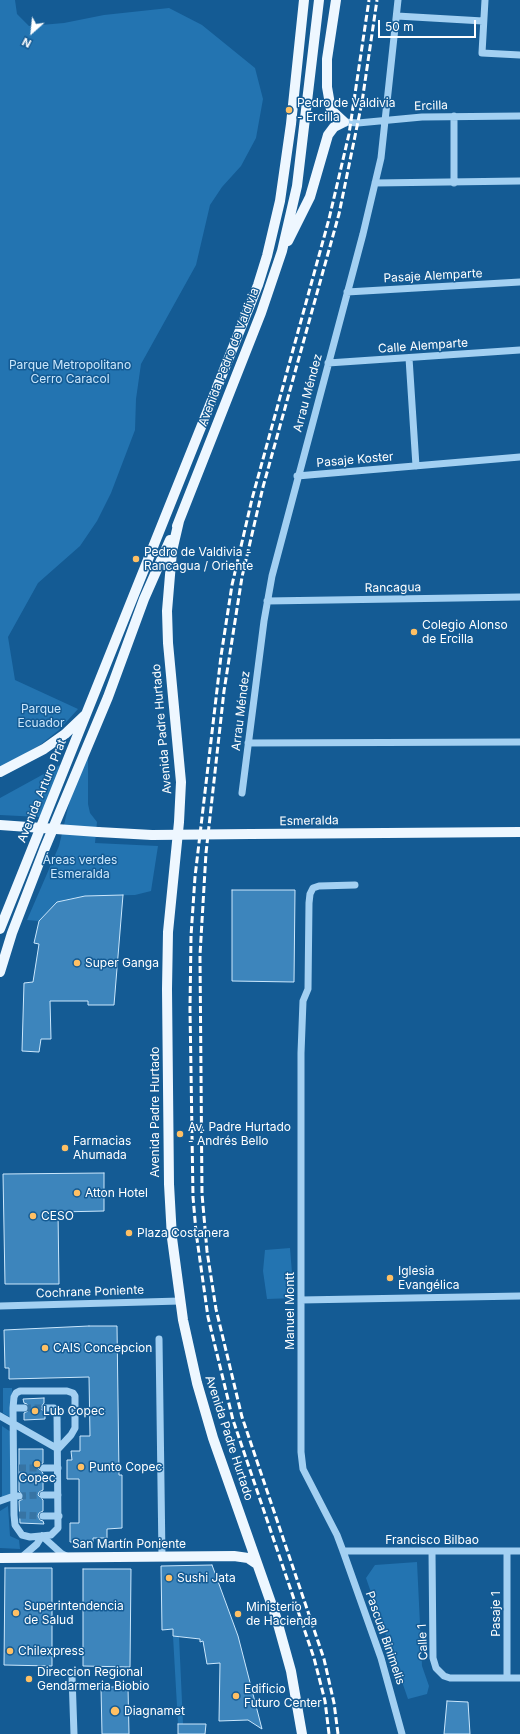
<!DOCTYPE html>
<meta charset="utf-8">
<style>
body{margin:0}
#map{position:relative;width:520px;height:1734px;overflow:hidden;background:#145b94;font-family:Inter,sans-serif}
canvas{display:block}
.north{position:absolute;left:12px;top:12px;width:40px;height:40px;-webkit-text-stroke:3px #145b94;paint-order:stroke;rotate:207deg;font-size:11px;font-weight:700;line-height:16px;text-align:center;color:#fff}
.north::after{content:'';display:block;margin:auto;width:14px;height:18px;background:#fff;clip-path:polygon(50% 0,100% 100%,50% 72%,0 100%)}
.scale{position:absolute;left:378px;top:20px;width:98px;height:18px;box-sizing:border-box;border:2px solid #fff;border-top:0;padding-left:5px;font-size:12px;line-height:14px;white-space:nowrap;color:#fff;-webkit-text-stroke:3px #145b94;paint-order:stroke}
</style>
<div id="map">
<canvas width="520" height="1734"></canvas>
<div class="north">N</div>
<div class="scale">50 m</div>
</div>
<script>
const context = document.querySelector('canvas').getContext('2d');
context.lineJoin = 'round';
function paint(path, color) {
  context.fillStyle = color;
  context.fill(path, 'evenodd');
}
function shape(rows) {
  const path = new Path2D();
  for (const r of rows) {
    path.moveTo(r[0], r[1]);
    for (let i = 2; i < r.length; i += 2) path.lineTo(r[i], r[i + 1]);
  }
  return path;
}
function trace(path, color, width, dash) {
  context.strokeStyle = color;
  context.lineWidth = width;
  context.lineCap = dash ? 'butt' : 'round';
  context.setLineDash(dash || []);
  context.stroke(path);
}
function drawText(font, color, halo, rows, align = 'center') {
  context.font = font + ' Inter,sans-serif';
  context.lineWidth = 3;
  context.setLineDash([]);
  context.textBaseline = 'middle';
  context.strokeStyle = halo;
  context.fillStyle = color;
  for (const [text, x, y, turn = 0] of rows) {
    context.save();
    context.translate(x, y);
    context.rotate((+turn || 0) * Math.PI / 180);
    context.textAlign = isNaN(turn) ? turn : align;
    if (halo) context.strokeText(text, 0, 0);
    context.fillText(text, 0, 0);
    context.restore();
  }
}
const green = shape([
 [0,0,15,0,17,14,29,26,64,23,104,15,169,8,202,25,255,68,263,99,256,138,241,166,222,187,210,205,196,265,141,364,136,399,135,430,111,493,97,521,80,546,38,583,8,637,15,680,78,709,59,730,40,745,0,768],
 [88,742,88,804,90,813,97,822,95,843,158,846,151,891,135,895,85,896,68,899,57,902,39,921,27,920,59,846,76,774],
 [62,764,40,817,0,815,0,798],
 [290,1248,294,1298,267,1299,263,1271,265,1250],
 [3,1388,12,1388,13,1419,3,1413],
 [2,1426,11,1432,11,1494,2,1500],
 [8,1506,10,1536,19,1540,20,1549,0,1548,0,1511],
 [417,1562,422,1666,429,1686,427,1694,408,1699,366,1578,375,1565],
 [173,1636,179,1636,183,1724,178,1724]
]);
const building = shape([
 [232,890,295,890,294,982,232,981,232,890],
 [123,895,114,1005,88,1005,88,1001,50,1001,51,1039,41,1039,39,1052,22,1051,24,983,33,982,39,944,34,943,39,921,57,902,85,896,123,895],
 [104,1173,104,1211,58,1212,59,1284,5,1284,3,1174,104,1173],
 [89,1326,117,1326,119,1475,122,1475,122,1528,107,1529,107,1538,93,1538,93,1542,70,1542,70,1523,79,1523,79,1479,67,1479,67,1460,72,1460,71,1451,80,1451,80,1436,90,1436,89,1377,9,1379,9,1368,5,1368,4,1330,89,1326],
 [44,1398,44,1403,40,1408,45,1413,45,1419,24,1420,24,1413,28,1411,29,1408,27,1404,24,1403,23,1399,44,1398],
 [19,1449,43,1449,43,1463,39,1465,38,1468,43,1473,43,1490,39,1492,38,1495,43,1500,43,1511,39,1513,38,1516,40,1520,43,1521,44,1524,20,1523,19,1501,23,1499,24,1496,19,1491,19,1449],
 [212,1565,238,1636,262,1729,248,1720,219,1721,220,1663,207,1664,203,1641,200,1642,200,1639,173,1636,173,1629,162,1630,161,1566,212,1565],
 [5,1568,52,1568,52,1666,4,1665,5,1568],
 [83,1569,131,1569,130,1667,83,1666,83,1569],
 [101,1687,128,1687,129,1734,102,1734,101,1687],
 [447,1701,468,1702,470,1734,444,1734,447,1701],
 [178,1724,206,1724,205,1734,178,1734,178,1724]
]);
const minorTunnel = shape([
 [24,1408,45,1408],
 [19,1468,43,1468],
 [19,1496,43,1495],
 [19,1515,43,1516]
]);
const minor = shape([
 [485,0,482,53,520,55],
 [397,16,483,21],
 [344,122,358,123,422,117,520,116],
 [375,183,520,181],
 [454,183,454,116],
 [347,292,520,282],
 [409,358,416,466],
 [328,363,520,350],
 [297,476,520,457],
 [267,601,520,597],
 [248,743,520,742],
 [242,793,264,621,272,576,363,234,381,158,398,0],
 [355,885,319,886,313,888,310,894,309,903,308,989,303,1001,301,1053,301,1452,303,1469,337,1535,343,1551,381,1658,402,1734],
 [301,1300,520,1296],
 [0,1306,180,1301],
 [159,1339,162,1557],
 [13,1408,24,1408],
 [45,1408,54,1408,57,1412,58,1528,51,1535,30,1537,22,1535,15,1525,14,1515,13,1408,14,1397,16,1393,20,1391,67,1391,73,1393,75,1396,75,1428,71,1435,58,1449],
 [0,1416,58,1449],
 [43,1468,58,1468],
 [43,1495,58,1495],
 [0,1501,14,1496,19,1496],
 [43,1516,59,1516],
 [42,1536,62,1554,68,1557],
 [343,1551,520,1551],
 [432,1551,433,1658,436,1668,444,1676,450,1678,520,1678],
 [507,1551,507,1678],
 [22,1557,37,1544,42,1536],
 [72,1676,74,1734]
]);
const major = shape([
 [336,0,327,59,327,87,331,110,344,122],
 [288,241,310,197,328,135,334,127,344,122],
 [179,521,172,551,167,611,168,643,181,782,179,822,168,932,167,989,169,1184,172,1238,183,1320,197,1383,213,1438,276,1617,291,1671,302,1734],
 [177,526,261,313,282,251,297,186,319,0],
 [0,772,44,749,65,734,85,715],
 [98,832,152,835],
 [251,834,520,832],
 [0,929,258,285,267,256,280,201,291,124,304,0],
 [0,972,12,933,44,850,108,697,144,599,170,540],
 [0,1558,234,1556,248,1558,257,1564]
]);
const rail = shape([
 [329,1734,325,1701,314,1658,233,1420,208,1317,196,1232,193,1197,190,1009,191,936,195,877,221,656,232,585,252,499,329,219,349,134,369,0],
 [338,1734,334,1703,324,1659,242,1417,216,1309,207,1251,202,1194,200,955,206,853,224,691,242,577,263,487,339,214,362,102,377,0]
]);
const majorBridge = shape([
 [0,825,98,832],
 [152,835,251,834]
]);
const markers = [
 [289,110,4,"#ffc064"],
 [136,559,4,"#ffc064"],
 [414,632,4,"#ffc064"],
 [77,963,4,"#ffc064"],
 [180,1134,4,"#ffc064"],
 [65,1148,4,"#ffc064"],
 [77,1193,4,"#ffc064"],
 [33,1216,4,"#ffc064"],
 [129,1233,4,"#ffc064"],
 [390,1278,4,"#ffc064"],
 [45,1348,4,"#ffc064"],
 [35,1411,4,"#ffc064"],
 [37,1464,4,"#ffc064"],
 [81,1467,4,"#ffc064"],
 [169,1578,4,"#ffc064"],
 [16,1613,4,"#ffc064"],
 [238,1614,4,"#ffc064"],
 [10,1651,4,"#ffc064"],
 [29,1679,4,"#ffc064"],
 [236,1696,4,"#ffc064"],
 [115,1711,5,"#ffc064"]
];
const poiNames = [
 ["Pedro de Valdivia",297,103],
 ["- Ercilla",297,117],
 ["Pedro de Valdivia -",144,552],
 ["Rancagua / Oriente",144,566],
 ["Colegio Alonso",422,625],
 ["de Ercilla",422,639],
 ["Super Ganga",85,963],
 ["Av. Padre Hurtado",188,1127],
 ["- Andrés Bello",188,1141],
 ["Farmacias",73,1141],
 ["Ahumada",73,1155],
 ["Atton Hotel",85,1193],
 ["CESO",41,1216],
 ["Plaza Costanera",137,1233],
 ["Iglesia",398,1271],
 ["Evangélica",398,1285],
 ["CAIS Concepcion",53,1348],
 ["Lub Copec",43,1411],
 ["Punto Copec",89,1467],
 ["Copec",37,1478,"center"],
 ["Sushi Jata",177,1578],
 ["Superintendencia",24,1606],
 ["de Salud",24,1620],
 ["Ministerio",246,1607],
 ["de Hacienda",246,1621],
 ["Chilexpress",18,1651],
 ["Direccion Regional",37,1672],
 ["Gendarmeria Biobio",37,1686],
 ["Edificio",244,1689],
 ["Futuro Center",244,1703],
 ["Diagnamet",124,1711]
];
const streetNames = [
 ["Ercilla",431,106,-2],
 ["Pasaje Alemparte",433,276,-3],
 ["Calle Alemparte",423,346,-4],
 ["Avenida Pedro de Valdivia",229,357,-69],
 ["Arrau Méndez",308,393,-75],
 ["Pasaje Koster",355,460,-5],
 ["Rancagua",393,588,-1],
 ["Arrau Méndez",241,711,-83],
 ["Avenida Padre Hurtado",162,729,-95],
 ["Avenida Arturo Prat",42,791,-68],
 ["Esmeralda",309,821,-1],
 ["Avenida Padre Hurtado",155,1112,-90],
 ["Cochrane Poniente",90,1292,-2],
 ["Manuel Montt",290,1311,-90],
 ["Avenida Padre Hurtado",229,1438,72],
 ["Francisco Bilbao",432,1540],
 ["San Martín Poniente",129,1544],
 ["Pasaje 1",496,1614,-90],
 ["Pascual Binimelis",385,1638,71],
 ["Calle 1",423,1642,-93]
];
const parkNames = [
 ["Parque Metropolitano",70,365],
 ["Cerro Caracol",70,379],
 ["Parque",41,709],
 ["Ecuador",41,723],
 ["Áreas verdes",80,860],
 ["Esmeralda",80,874]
];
paint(green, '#2374b1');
paint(building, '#3d85bc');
trace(building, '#cbe7fc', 1);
trace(minorTunnel, '#3774a4', 7, [7, 3.5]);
trace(minor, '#a3d0f2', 7);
trace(major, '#eef7ff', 10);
trace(rail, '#fff', 3, [7, 3]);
trace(majorBridge, '#eef7ff', 10);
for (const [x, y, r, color] of markers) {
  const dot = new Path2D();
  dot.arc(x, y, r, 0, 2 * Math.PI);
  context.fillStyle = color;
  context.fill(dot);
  trace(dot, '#145b94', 1.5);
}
drawText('12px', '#fff', '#145b94', poiNames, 'left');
drawText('12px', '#fff', '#145b94', streetNames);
drawText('12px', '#cbe7fc', '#145b94', parkNames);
</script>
